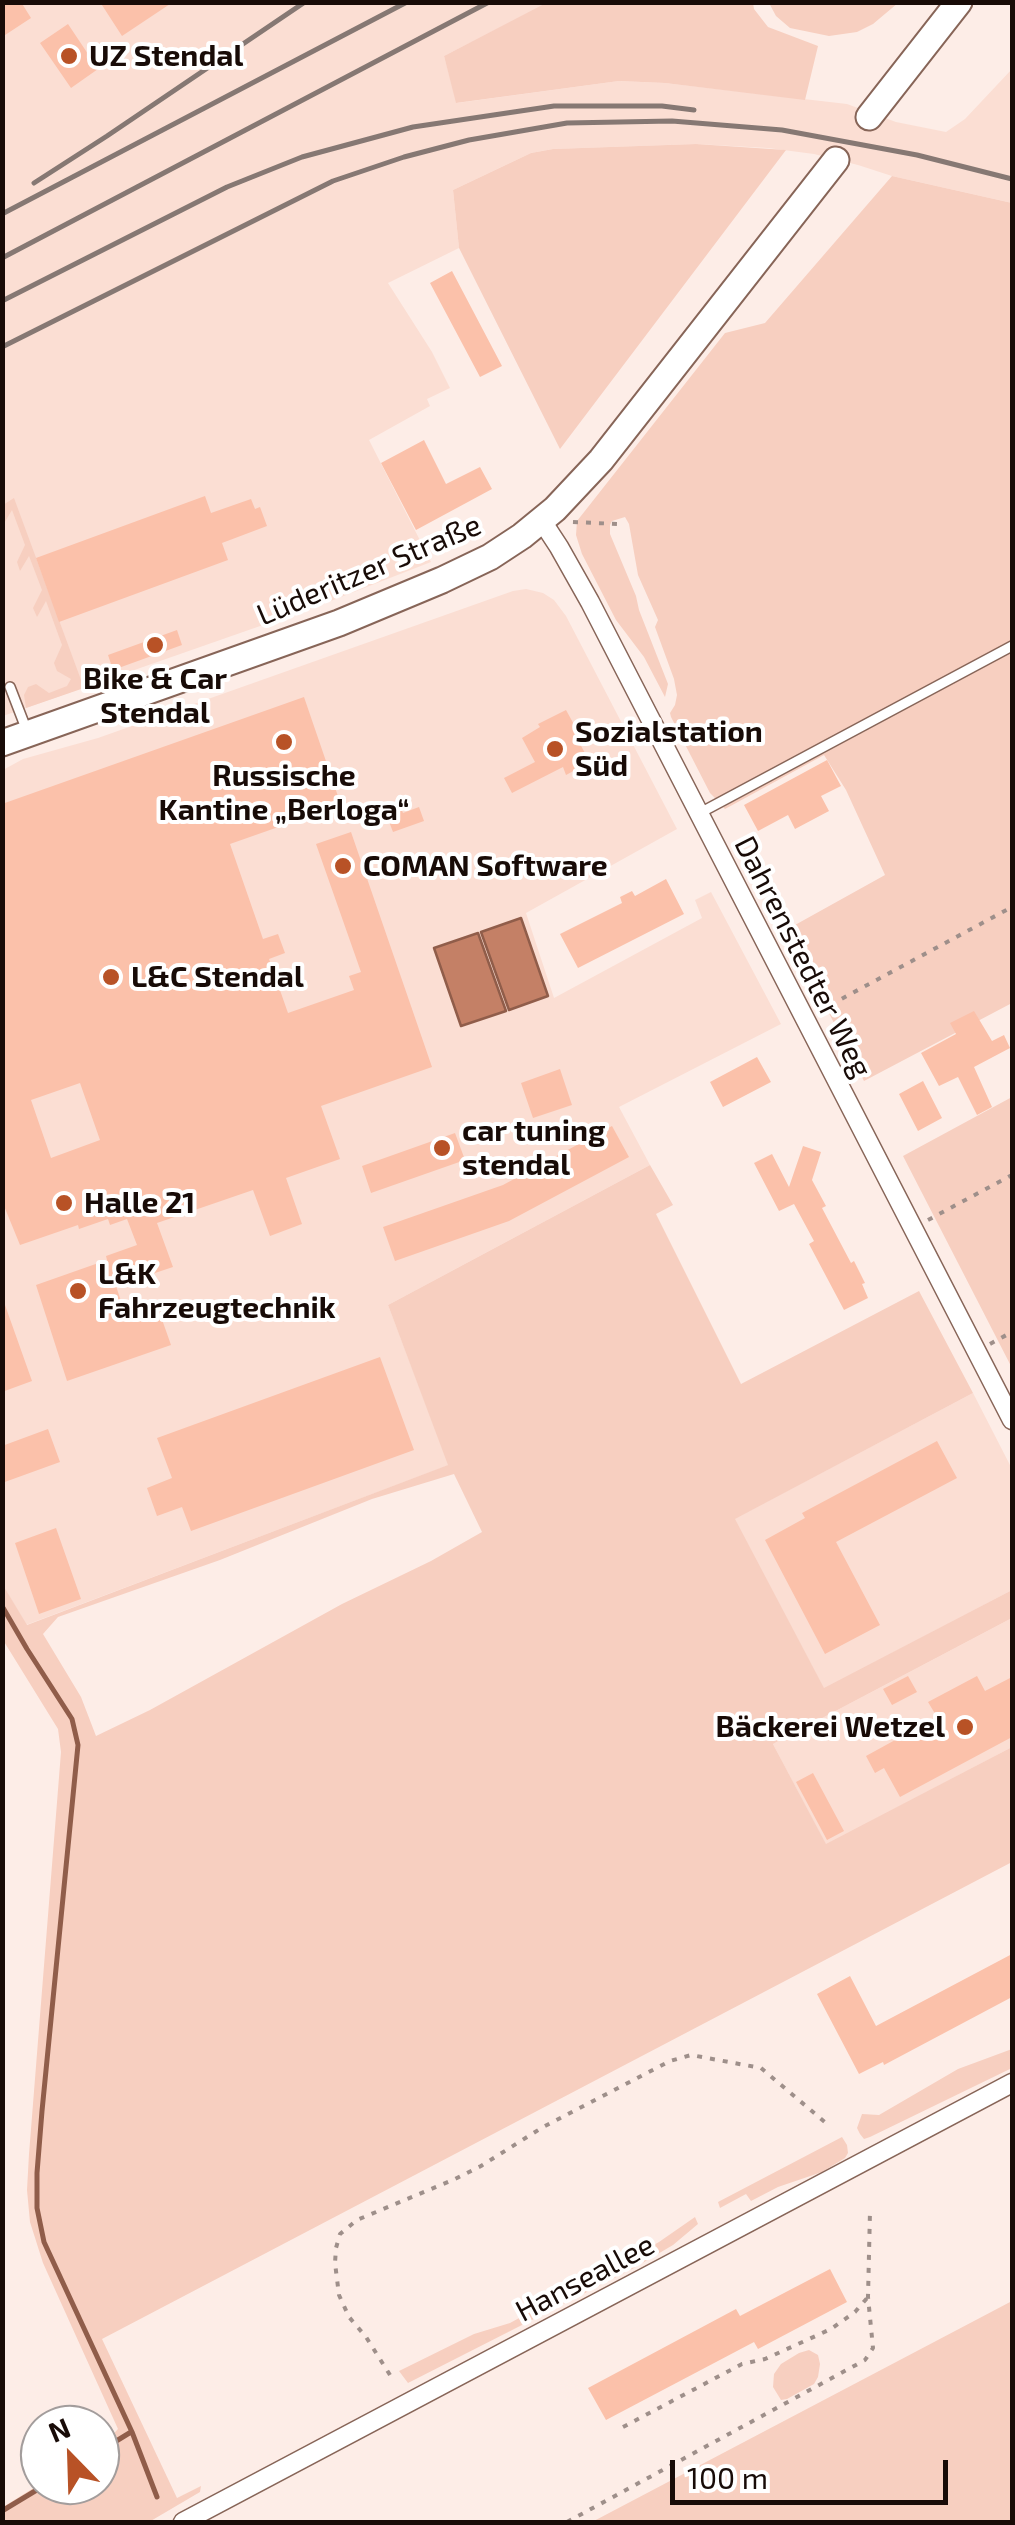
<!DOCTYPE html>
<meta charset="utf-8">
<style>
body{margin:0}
#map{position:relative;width:1015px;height:2525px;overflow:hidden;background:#fdede7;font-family:"Exo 2",sans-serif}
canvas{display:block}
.frame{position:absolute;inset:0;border:5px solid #180b07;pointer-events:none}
.north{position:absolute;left:20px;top:2405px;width:100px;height:100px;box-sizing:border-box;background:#fff;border:2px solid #a39d9c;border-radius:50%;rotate:337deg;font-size:28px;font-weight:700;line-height:40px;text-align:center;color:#180b07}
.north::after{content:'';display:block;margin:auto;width:35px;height:45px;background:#b85226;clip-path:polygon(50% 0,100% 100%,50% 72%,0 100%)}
.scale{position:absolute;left:670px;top:2460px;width:278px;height:45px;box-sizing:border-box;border:5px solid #180b07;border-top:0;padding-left:12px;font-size:30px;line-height:35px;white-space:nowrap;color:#180b07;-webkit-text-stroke:8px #fff;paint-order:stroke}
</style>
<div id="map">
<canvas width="1015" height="2525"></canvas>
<div class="frame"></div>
<div class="north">N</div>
<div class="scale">100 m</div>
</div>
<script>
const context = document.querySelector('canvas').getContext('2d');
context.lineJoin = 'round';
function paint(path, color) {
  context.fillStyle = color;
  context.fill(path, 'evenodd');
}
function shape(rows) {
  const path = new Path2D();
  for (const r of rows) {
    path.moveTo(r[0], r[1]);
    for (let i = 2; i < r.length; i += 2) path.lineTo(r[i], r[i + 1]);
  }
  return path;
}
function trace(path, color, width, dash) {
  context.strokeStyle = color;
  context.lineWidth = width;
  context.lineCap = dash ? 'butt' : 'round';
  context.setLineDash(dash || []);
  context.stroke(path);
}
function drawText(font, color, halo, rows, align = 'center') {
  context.font = font + ' "Exo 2",sans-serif';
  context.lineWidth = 8;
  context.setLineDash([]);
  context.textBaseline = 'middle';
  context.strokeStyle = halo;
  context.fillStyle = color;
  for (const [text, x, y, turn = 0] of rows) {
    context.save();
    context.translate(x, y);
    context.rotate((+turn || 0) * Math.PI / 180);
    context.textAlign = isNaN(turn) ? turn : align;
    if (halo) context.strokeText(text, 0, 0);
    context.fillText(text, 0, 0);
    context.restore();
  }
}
const built = shape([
 [2,3,548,3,444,56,457,103,619,81,665,83,847,104,896,122,946,132,965,119,1012,69,1012,203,892,176,858,165,814,154,768,148,696,144,553,149,531,153,453,190,459,248,388,283,432,352,450,388,427,399,430,406,369,440,431,562,323,604,3,716],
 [526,589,543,593,554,600,566,616,677,829,526,913,554,998,702,918,695,900,711,892,781,1024,619,1107,650,1165,388,1305,449,1465,26,1625,3,1585,3,770,23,759,98,738,513,591],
 [973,1393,1012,1469,1012,1590,824,1689,734,1519],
 [1012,1618,1012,1747,826,1845,773,1744]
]);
const green = shape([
 [548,2,753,3,754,9,768,27,818,46,805,100,665,83,619,81,456,103,444,56],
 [769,3,898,3,873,24,857,32,829,36,790,28,776,16],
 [696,144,786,150,560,449,459,248,453,190,531,153,553,149],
 [892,176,1012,203,1012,642,716,799,710,793,671,717,670,713,675,705,677,695,674,679,655,627,658,620,638,575,629,524,625,517,612,521,610,525,610,534,636,596,639,610,668,684,665,697,644,657,616,620,582,554,576,535,577,521,725,333,765,323],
 [14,498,84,688,26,708,24,695,28,687,36,684,49,693,67,686,71,679,57,671,54,663,62,645,46,601,37,617,33,608,42,590,29,556,20,571,17,562,25,545,12,510,3,525,3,505],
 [1012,652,1012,1003,864,1081,786,930,885,875,846,790,824,755,725,809,723,807],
 [1012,1097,1012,1368,903,1156],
 [650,1165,673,1205,656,1214,741,1384,919,1291,973,1393,735,1519,824,1688,1012,1590,1012,1618,773,1744,826,1844,1012,1747,1012,1862,102,2339,177,2498,201,2486,200,2492,149,2522,3,2522,3,2507,40,2484,100,2485,100,2448,118,2429,43,2263,30,2222,27,2190,29,2154,61,1752,58,1729,3,1640,3,1585,27,1625,448,1465,388,1305],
 [454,1474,482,1532,431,1561,342,1604,150,1710,96,1736,81,1697,43,1634,58,1617,220,1560,372,1499],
 [1012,2049,1012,2068,870,2137,864,2139,860,2134,857,2128,862,2114,879,2115,958,2069],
 [842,2137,847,2145,848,2153,845,2158,822,2172,778,2187,751,2201,746,2194,720,2208,718,2202],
 [695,2217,698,2224,673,2245,634,2268,408,2383,399,2371,474,2334,510,2323,659,2242],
 [1012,2301,1012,2522,592,2522],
 [809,2350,818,2355,820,2364,818,2377,814,2384,787,2399,781,2400,773,2387,774,2374,781,2364,799,2353]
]);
const water = shape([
 [521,918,548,996,509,1010,481,932,521,918],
 [478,933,506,1011,461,1026,434,948,478,933]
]);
const stream = shape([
 [2,1606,27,1649,72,1719,78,1745,42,2111,37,2173,37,2208,44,2242,132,2432,157,2497],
 [100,2451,131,2432],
 [2,2511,45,2485]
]);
const building = shape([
 [2,2,21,2,31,18,2,37],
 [100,2,173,2,122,36],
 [68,24,98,69,71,88,40,43],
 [452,271,502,366,480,377,430,283],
 [424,440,446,484,480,467,492,489,416,530,381,463],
 [205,496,211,513,251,499,255,509,260,507,267,526,222,543,228,560,59,622,36,558],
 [177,630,182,645,113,670,108,655],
 [304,697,341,805,230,844,263,939,278,934,285,953,269,959,288,1013,354,990,349,976,361,972,316,844,351,832,432,1067,321,1106,340,1159,286,1178,302,1224,270,1236,253,1190,157,1223,173,1267,116,1286,128,1322,159,1311,171,1345,67,1381,36,1285,107,1260,106,1256,137,1245,127,1219,110,1225,108,1219,79,1229,78,1225,20,1245,2,1201,2,804],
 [80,1083,100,1140,51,1158,31,1100],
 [566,710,582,739,579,742,586,755,577,760,581,767,566,775,563,767,512,793,504,778,535,762,522,738,540,727,538,724],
 [827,760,841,786,821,796,829,811,795,829,788,815,758,831,744,805],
 [400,806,403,813,419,807,424,821,393,832,385,811],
 [666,879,684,914,578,968,560,934,622,903,620,897,632,891,635,896],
 [974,1011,992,1041,1004,1035,1010,1048,974,1067,992,1107,977,1115,958,1077,939,1086,921,1053,956,1034,950,1023],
 [757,1057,771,1082,723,1107,710,1082],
 [560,1069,572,1105,533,1118,521,1083],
 [923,1081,942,1118,918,1131,899,1094],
 [612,1126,629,1157,509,1221,395,1261,383,1227,503,1185],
 [455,1133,465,1160,371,1193,362,1166],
 [803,1146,821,1152,812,1180,826,1206,822,1208,851,1263,854,1261,865,1283,862,1284,868,1298,844,1310,809,1244,814,1241,794,1204,779,1211,754,1163,772,1154,789,1187],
 [2,1305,5,1305,32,1381,2,1392],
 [380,1357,414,1450,191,1531,182,1507,157,1516,147,1488,172,1478,157,1438],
 [48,1429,60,1462,2,1483,2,1446],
 [937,1441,957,1478,836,1542,880,1625,825,1654,765,1540,805,1518,802,1513],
 [56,1528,81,1599,39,1614,15,1543],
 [908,1676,917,1692,892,1705,883,1689],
 [977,1676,985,1691,1012,1677,1012,1737,900,1797,884,1768,875,1773,866,1756,937,1717,928,1702],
 [813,1773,844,1831,827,1840,796,1782],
 [1012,1954,1012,1997,884,2065,883,2062,859,2074,817,1994,850,1976,876,2026],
 [830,2269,847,2302,758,2349,754,2342,606,2420,588,2388,736,2309,740,2316]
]);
const path = shape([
 [573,522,618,524],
 [819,1011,1012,907],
 [928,1220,1012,1175],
 [990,1344,1012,1332],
 [390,2375,366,2337,349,2317,339,2295,335,2263,336,2248,340,2234,357,2220,455,2179,481,2166,543,2127,670,2061,691,2055,761,2068,826,2123],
 [623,2427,742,2364,765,2359,831,2329,855,2312,868,2297],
 [567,2522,865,2360,873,2348,868,2297,870,2211]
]);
const lane = shape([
 [10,687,27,731],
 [698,814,1012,646]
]);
const street = shape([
 [542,521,559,547,590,602,1012,1420],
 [183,2522,1012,2083]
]);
const secondary = shape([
 [869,117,959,2],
 [2,743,339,623,442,580,490,557,522,536,555,509,601,460,836,160]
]);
const rail = shape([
 [34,183,107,136,305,2],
 [2,214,407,2],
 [2,258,489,2],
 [2,301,227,187,302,157,413,127,554,106,662,106,694,110],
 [2,347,333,181,404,157,469,140,567,123,672,121,782,130,917,155,1012,179]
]);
const markers = [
 [69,56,10,"#b85226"],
 [155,645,10,"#b85226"],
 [284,742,10,"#b85226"],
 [555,749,10,"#b85226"],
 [343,866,10,"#b85226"],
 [111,977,10,"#b85226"],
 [442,1148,10,"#b85226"],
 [64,1203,10,"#b85226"],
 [78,1291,10,"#b85226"],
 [965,1727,10,"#b85226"]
];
const poiNames = [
 ["UZ Stendal",89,56],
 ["Bike & Car",155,679,"center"],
 ["Stendal",155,713,"center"],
 ["Sozialstation",575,732],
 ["Süd",575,766],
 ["Russische",284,776,"center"],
 ["Kantine „Berloga“",284,810,"center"],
 ["COMAN Software",363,866],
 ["L&C Stendal",131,977],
 ["car tuning",462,1131],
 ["stendal",462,1165],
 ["Halle 21",84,1203],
 ["L&K",98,1274],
 ["Fahrzeugtechnik",98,1308],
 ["Bäckerei Wetzel",945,1727,"right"]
];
const streetNames = [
 ["Lüderitzer Straße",369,570,-23],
 ["Dahrenstedter Weg",803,957,63],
 ["Hanseallee",585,2278,-28]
];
paint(built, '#fbded3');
paint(green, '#f7cfc0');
paint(water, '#c48066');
trace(water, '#905d4a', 2.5);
trace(stream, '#905d4a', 5);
paint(building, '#fbc1aa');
trace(lane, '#876558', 12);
trace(street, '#876558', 21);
trace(secondary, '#876558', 29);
trace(path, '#9e8f8a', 4, [5, 8]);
trace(lane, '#fff', 9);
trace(street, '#fff', 18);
trace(secondary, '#fff', 25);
trace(rail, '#867873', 5);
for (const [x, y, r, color] of markers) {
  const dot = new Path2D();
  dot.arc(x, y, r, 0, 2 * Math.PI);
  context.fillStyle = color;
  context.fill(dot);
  trace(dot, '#fff', 4);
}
drawText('bold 30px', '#180b07', '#fff', poiNames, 'left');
drawText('30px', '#180b07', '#fff', streetNames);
</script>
